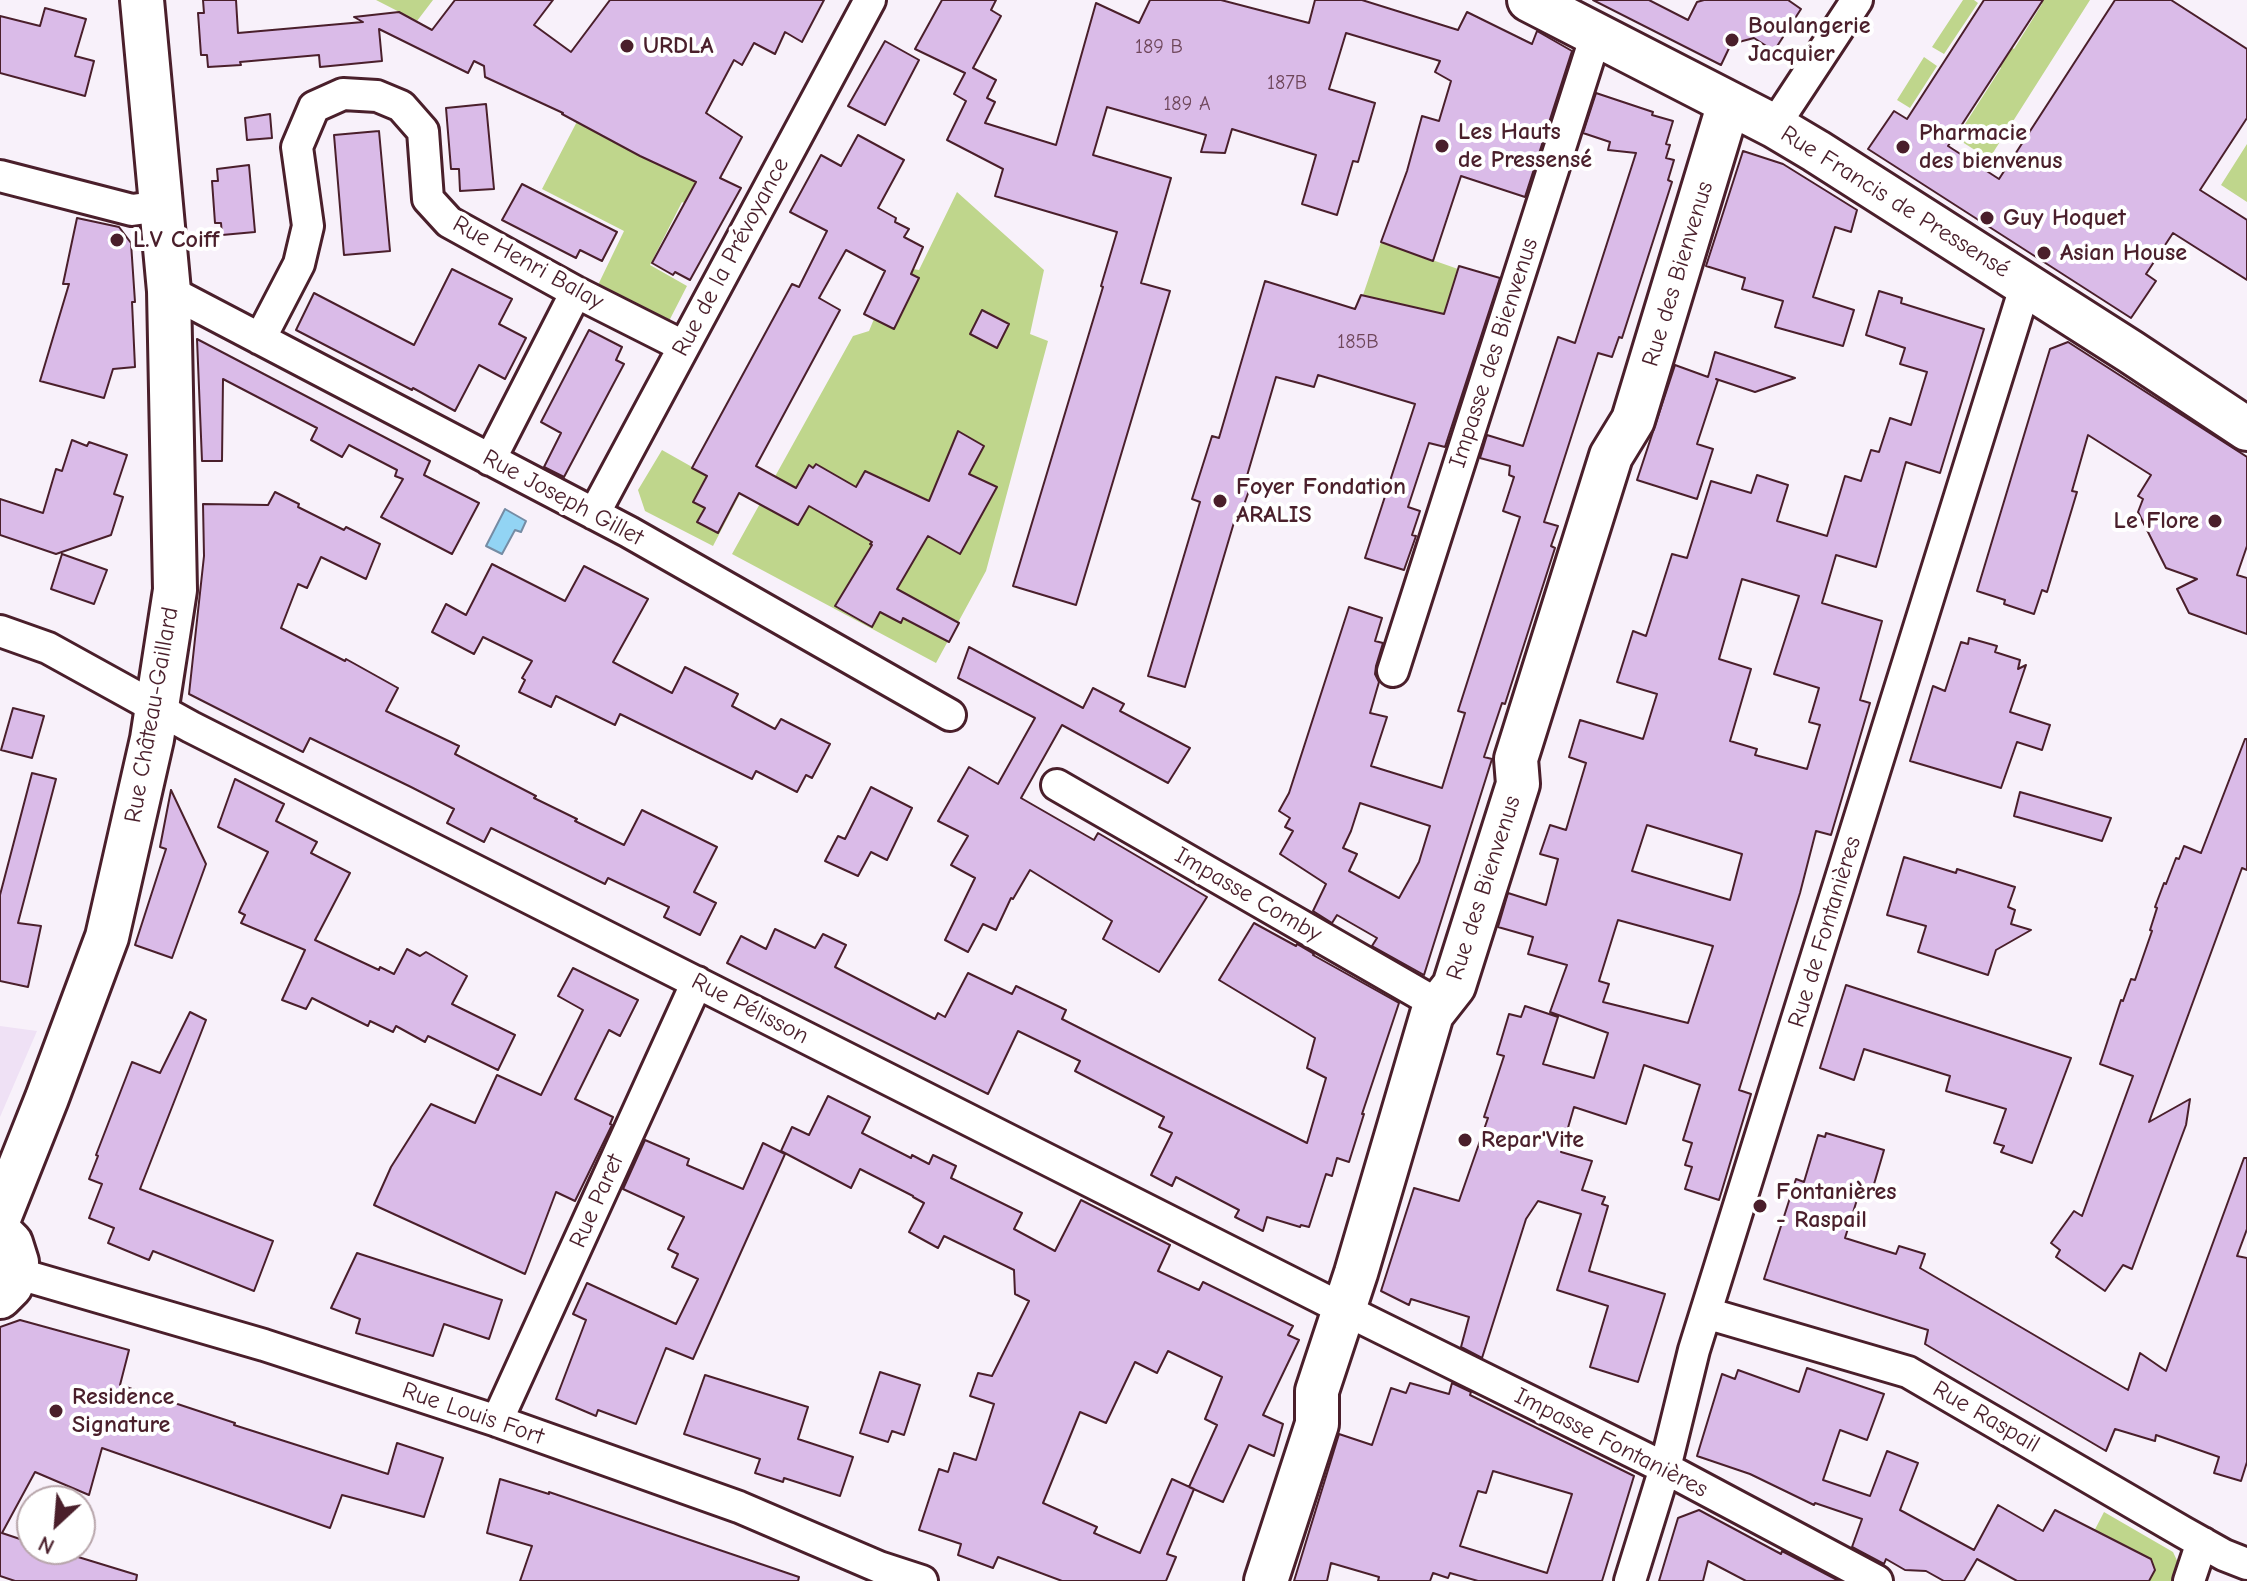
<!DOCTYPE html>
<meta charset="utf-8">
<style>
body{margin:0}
#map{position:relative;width:2247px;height:1581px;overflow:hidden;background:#f8f1fa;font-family:"Comic Neue",sans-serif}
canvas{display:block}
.north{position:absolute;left:16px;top:1485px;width:80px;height:80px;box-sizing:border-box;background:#fff;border:2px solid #b7a5aa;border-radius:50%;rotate:206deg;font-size:22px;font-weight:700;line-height:32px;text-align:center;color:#4a1f2b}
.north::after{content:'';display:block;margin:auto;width:28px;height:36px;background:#4a1f2b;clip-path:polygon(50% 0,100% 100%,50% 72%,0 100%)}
</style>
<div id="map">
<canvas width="2247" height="1581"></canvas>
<div class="north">N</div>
</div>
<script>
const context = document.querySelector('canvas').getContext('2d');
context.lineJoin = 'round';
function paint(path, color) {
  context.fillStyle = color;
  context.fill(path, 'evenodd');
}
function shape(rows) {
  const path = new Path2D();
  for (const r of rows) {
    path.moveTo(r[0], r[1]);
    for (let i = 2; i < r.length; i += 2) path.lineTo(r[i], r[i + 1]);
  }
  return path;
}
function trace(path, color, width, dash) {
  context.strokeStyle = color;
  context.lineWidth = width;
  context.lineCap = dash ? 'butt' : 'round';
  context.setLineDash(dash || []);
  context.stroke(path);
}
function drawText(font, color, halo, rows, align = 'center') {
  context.font = font + ' "Comic Neue",sans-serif';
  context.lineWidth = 8;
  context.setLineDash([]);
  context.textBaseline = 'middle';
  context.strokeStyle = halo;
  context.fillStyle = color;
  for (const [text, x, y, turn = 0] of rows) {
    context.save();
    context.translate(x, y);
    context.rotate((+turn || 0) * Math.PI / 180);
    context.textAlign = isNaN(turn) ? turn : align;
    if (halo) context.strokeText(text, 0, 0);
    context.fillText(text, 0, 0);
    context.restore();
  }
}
const built = shape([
 [0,1026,37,1031,0,1117]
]);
const green = shape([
 [376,0,433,0,417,21],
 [1963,0,1974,0,1978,3,1944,54,1932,47],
 [2039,0,2090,0,1989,159,1956,138,2001,68,1997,65,2009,46,2014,49,2042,4],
 [1924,57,1937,66,1910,108,1897,100],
 [584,108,741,188,722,220,682,202,650,265,687,286,669,321,598,285,624,231,542,189],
 [2247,144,2247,202,2221,185],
 [957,192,1044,270,1030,334,1048,341,986,571,936,663,732,554,853,336,869,331,896,266,919,270],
 [1381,242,1458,269,1444,316,1363,295],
 [662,450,740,494,713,546,645,511,638,490],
 [2104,1512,2173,1552,2182,1571,2180,1581,2149,1581,2150,1559,2109,1537,2103,1545,2090,1539]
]);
const water = shape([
 [505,509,526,521,521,532,515,530,502,554,486,546,505,509]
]);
const building = shape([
 [203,0,236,0,238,33,363,22,354,17,399,12,432,30,455,0,553,0,534,25,571,52,610,0,824,0,802,42,785,32,775,54,754,43,742,65,734,60,706,113,742,137,720,178,741,188,690,280,675,272,673,275,652,263,696,182,640,156,562,114,563,113,485,77,484,66,474,61,468,73,379,29,382,61,320,67,319,55,240,62,241,65,208,67,207,55,201,55,198,13,204,13,203,0],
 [942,0,996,0,991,10,1001,16,973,68,996,80,987,98,995,102,985,123,1056,145,1096,3,1139,23,1150,0,1221,0,1309,23,1315,0,1362,0,1458,30,1467,12,1532,44,1537,31,1572,51,1525,197,1461,176,1433,261,1381,242,1407,171,1422,116,1439,121,1451,81,1435,72,1440,61,1346,33,1329,89,1375,103,1358,162,1353,161,1337,215,1302,204,1316,155,1232,129,1225,153,1201,152,1206,135,1107,107,1093,155,1171,178,1141,283,1170,291,1076,605,1013,586,1103,287,1101,286,1117,232,995,196,1003,169,947,140,966,101,954,94,965,73,915,49,942,0],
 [1593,0,1649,0,1688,20,1697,2,1704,0,1788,0,1801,9,1774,51,1754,38,1731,44,1721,65,1593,0],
 [1984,0,2043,0,1948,146,1999,179,2115,0,2171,0,2247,49,2247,118,2200,190,2247,220,2247,280,2173,233,2146,274,2156,281,2131,318,1868,149,1894,111,1907,119,1984,0],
 [45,8,86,19,75,56,94,61,85,96,0,73,0,16,40,26,45,8],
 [885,41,919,60,885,125,848,106,885,41],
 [1596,93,1653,112,1652,115,1673,121,1666,144,1670,145,1666,158,1674,160,1668,180,1672,182,1622,338,1619,337,1612,357,1598,353,1544,522,1558,526,1551,546,1555,548,1505,704,1502,703,1484,757,1492,759,1424,975,1372,946,1377,938,1337,915,1332,923,1313,911,1326,884,1280,854,1293,831,1285,827,1290,818,1279,811,1289,793,1349,607,1382,618,1375,641,1383,643,1376,666,1375,674,1379,682,1370,713,1387,717,1371,766,1442,788,1465,713,1458,711,1520,517,1503,511,1514,477,1509,475,1510,466,1480,458,1487,435,1523,446,1558,337,1575,343,1636,153,1608,150,1610,142,1583,133,1596,93],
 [1360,803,1430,826,1419,862,1399,898,1349,871,1357,854,1343,848,1351,831,1360,803],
 [486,104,494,189,460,191,459,169,451,169,446,108,486,104],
 [270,114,272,138,247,140,245,118,270,114],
 [379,131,390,251,344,255,334,135,379,131],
 [858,135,904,160,878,208,896,218,895,222,909,229,904,237,923,247,911,274,919,278,894,329,864,314,885,271,846,250,819,298,840,310,756,466,796,488,809,465,813,468,816,464,856,487,865,471,929,501,958,431,984,446,969,474,997,487,960,554,928,536,897,589,959,623,949,642,903,618,901,623,880,612,872,627,835,606,872,545,870,544,872,542,809,506,798,525,739,493,718,533,697,522,705,508,693,502,707,476,692,468,792,284,799,287,827,231,790,212,821,155,841,166,858,135],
 [1743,151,1783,164,1857,210,1851,232,1835,227,1813,297,1854,310,1843,346,1775,327,1783,301,1742,289,1745,278,1706,266,1743,151],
 [249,165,255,232,222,235,221,223,215,223,212,181,218,181,217,169,249,165],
 [522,184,617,232,602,261,580,250,576,258,502,220,522,184],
 [77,218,119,227,131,243,135,302,132,302,135,367,113,369,104,398,40,381,69,284,63,284,77,218],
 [1459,266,1500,278,1445,447,1429,443,1408,507,1420,511,1412,535,1416,536,1404,570,1365,558,1415,404,1318,375,1314,387,1276,377,1244,486,1250,488,1242,510,1238,509,1185,687,1148,676,1200,502,1192,499,1212,436,1219,438,1265,281,1355,309,1361,295,1444,314,1459,266],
 [452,269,512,299,499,324,526,338,505,379,479,365,455,411,413,388,412,390,296,330,314,293,414,345,452,269],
 [1879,291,1902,298,1901,303,1984,329,1940,473,1906,462,1876,567,1836,555,1822,603,1882,621,1860,700,1870,703,1831,835,1816,831,1800,893,1739,1090,1751,1094,1719,1200,1685,1189,1692,1167,1685,1165,1692,1143,1683,1140,1700,1085,1644,1065,1626,1124,1574,1107,1561,1152,1592,1161,1582,1190,1605,1197,1602,1204,1608,1206,1589,1271,1665,1294,1638,1382,1590,1367,1608,1306,1557,1290,1581,1214,1538,1201,1526,1219,1482,1358,1461,1347,1469,1317,1411,1299,1409,1305,1381,1291,1414,1188,1459,1201,1488,1118,1484,1117,1504,1056,1497,1054,1509,1014,1521,1017,1525,1006,1558,1017,1543,1064,1594,1078,1608,1033,1550,1012,1567,965,1528,954,1533,937,1498,927,1508,893,1546,905,1558,859,1540,854,1550,825,1566,830,1586,763,1569,757,1580,720,1643,739,1657,694,1617,682,1633,631,1646,636,1672,554,1687,558,1711,481,1751,493,1757,475,1788,485,1777,521,1827,536,1845,476,1861,481,1871,450,1879,452,1890,418,1911,425,1927,372,1900,364,1905,348,1866,335,1879,291],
 [1742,579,1799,596,1774,674,1819,688,1809,722,1820,725,1807,769,1755,755,1757,749,1730,741,1751,669,1719,659,1742,579],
 [1647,825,1742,854,1730,900,1632,871,1647,825],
 [1618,920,1713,946,1688,1023,1603,1002,1609,984,1599,981,1618,920],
 [982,310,1009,324,997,348,970,334,982,310],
 [589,330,622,347,616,360,624,364,564,477,544,467,561,433,541,422,589,330],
 [197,339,430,461,424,475,479,503,452,554,381,517,403,479,395,476,397,470,349,445,342,457,311,440,317,428,223,379,222,461,202,461,197,339],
 [2068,342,2247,457,2247,546,2237,575,2247,578,2247,634,2189,613,2177,589,2197,579,2166,568,2138,512,2143,499,2138,496,2151,475,2088,435,2072,491,2077,492,2047,592,2042,590,2034,614,2004,604,2005,600,1977,591,2050,349,2068,342],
 [1715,352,1795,378,1755,392,1716,379,1718,380,1697,444,1713,449,1697,499,1637,480,1675,365,1708,377,1715,352],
 [72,440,87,446,89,442,127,455,114,494,123,497,111,535,56,554,0,535,0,499,43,513,56,469,62,471,72,440],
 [275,492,299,504,298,507,344,530,346,527,380,544,366,579,321,557,307,588,298,584,281,628,345,661,346,659,398,688,386,711,459,746,455,754,536,796,534,798,577,819,575,821,624,845,642,810,717,847,694,892,716,903,700,935,664,917,669,907,608,878,605,884,491,828,484,842,447,823,454,809,411,787,310,738,303,752,189,694,204,556,203,504,268,505,275,492],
 [62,554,107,570,94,604,51,589,62,554],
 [492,564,565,601,584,566,648,599,613,662,672,693,685,667,738,694,732,706,775,729,781,719,830,744,812,778,806,775,797,792,756,771,752,779,620,714,615,725,556,696,551,707,519,692,525,680,522,678,532,661,483,637,474,654,432,632,446,604,466,615,492,564],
 [1969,638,1997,646,1995,652,2020,660,2018,669,2026,665,2010,712,2050,725,2042,750,2017,742,2001,788,1910,761,1933,686,1945,691,1961,642,1968,644,1969,638],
 [969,647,1083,708,1093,688,1124,704,1120,711,1190,748,1168,783,1062,725,1021,798,1094,840,1098,833,1207,897,1159,972,1103,939,1112,921,1030,870,1013,899,1011,898,996,930,983,924,968,952,945,940,975,878,951,865,968,836,938,821,969,767,998,784,1035,718,958,678,969,647],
 [13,708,44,716,32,758,1,750,13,708],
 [2245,739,2247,739,2247,870,2242,868,2149,1122,2190,1099,2186,1125,2132,1269,2123,1265,2105,1291,2056,1257,2060,1250,2051,1243,2074,1211,2082,1216,2133,1076,2100,1064,2121,1000,2123,1001,2131,979,2135,980,2152,931,2150,930,2157,908,2155,907,2164,883,2166,884,2176,858,2179,859,2184,846,2201,853,2245,739],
 [32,773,56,779,18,923,41,926,28,987,0,981,0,895,32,773],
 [235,779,284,804,276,821,317,842,311,853,350,873,315,940,379,970,380,967,394,974,407,949,420,956,426,952,467,976,452,1004,515,1035,498,1070,428,1036,425,1042,396,1026,393,1032,370,1021,368,1026,312,998,306,1009,282,1000,305,950,241,923,245,915,239,912,268,852,218,827,235,779],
 [871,787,912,808,887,860,871,852,858,876,825,861,838,836,845,839,871,787],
 [171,790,206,864,172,958,135,945,166,849,160,847,171,790],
 [2020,792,2111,818,2102,841,2014,816,2020,792],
 [1904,857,1956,873,1957,869,2015,887,2008,907,2015,910,2011,924,2031,930,1996,950,1988,975,1918,952,1926,926,1887,915,1904,857],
 [1254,923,1296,946,1297,944,1314,954,1313,955,1399,1003,1362,1114,1364,1114,1349,1162,1337,1158,1332,1176,1326,1174,1309,1227,1301,1225,1300,1227,1267,1217,1263,1231,1235,1217,1239,1210,1176,1177,1172,1186,1151,1175,1172,1133,1159,1127,1164,1117,1075,1071,1080,1061,1018,1031,988,1094,727,963,741,936,766,949,775,929,815,948,823,934,846,945,835,967,935,1019,938,1013,945,1017,968,973,1012,994,1016,986,1066,1010,1062,1019,1307,1143,1326,1078,1307,1068,1315,1038,1219,980,1254,923],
 [573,968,638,1000,620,1036,609,1030,575,1099,613,1117,610,1124,612,1125,575,1201,556,1192,525,1274,374,1205,391,1167,431,1104,475,1123,497,1075,541,1095,583,1010,558,996,573,968],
 [1846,985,2071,1058,2032,1163,2001,1152,2004,1146,1994,1143,2006,1109,1946,1091,1950,1076,1864,1049,1854,1080,1820,1068,1846,985],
 [190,1012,206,1020,140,1189,273,1241,254,1291,153,1251,149,1260,108,1243,114,1228,89,1218,102,1184,89,1179,98,1156,96,1155,132,1062,160,1073,190,1012],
 [828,1096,870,1117,862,1133,911,1158,912,1155,929,1164,933,1155,956,1166,951,1178,1022,1213,1014,1229,1055,1251,1081,1200,1170,1245,1158,1271,1199,1290,1203,1282,1293,1326,1288,1335,1299,1340,1263,1415,1283,1424,1274,1456,1249,1445,1223,1502,1189,1487,1217,1425,1205,1419,1222,1377,1168,1351,1157,1373,1135,1362,1106,1423,1080,1412,1043,1503,1097,1527,1094,1533,1140,1553,1172,1479,1194,1489,1167,1554,1176,1557,1166,1581,1062,1581,998,1557,993,1568,958,1555,961,1544,919,1530,939,1469,948,1472,954,1453,976,1460,994,1404,970,1396,978,1373,992,1376,1029,1301,1015,1294,1014,1270,944,1236,938,1248,909,1232,924,1203,913,1197,913,1196,860,1169,851,1188,781,1151,792,1127,809,1135,828,1096],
 [1826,1133,1884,1150,1872,1191,1861,1187,1845,1238,1896,1254,1899,1246,1925,1254,1920,1268,2128,1390,2140,1353,2166,1371,2244,1158,2247,1158,2247,1229,2237,1256,2247,1258,2247,1462,2241,1481,2214,1473,2219,1457,2156,1435,2155,1441,2115,1429,2106,1451,1925,1344,1928,1330,1764,1279,1796,1179,1804,1182,1818,1135,1825,1137,1826,1133],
 [645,1140,689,1159,687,1165,743,1189,763,1143,785,1154,693,1359,666,1348,636,1424,598,1410,596,1416,556,1399,586,1320,573,1314,587,1283,676,1324,698,1279,672,1267,678,1254,668,1249,684,1217,623,1189,645,1140],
 [357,1253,502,1300,489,1339,444,1324,433,1356,356,1333,360,1319,331,1308,357,1253],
 [20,1320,129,1350,120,1385,235,1423,234,1425,388,1474,397,1443,443,1458,424,1517,342,1495,330,1528,102,1448,89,1495,35,1472,2,1533,32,1543,32,1549,52,1549,137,1575,136,1581,15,1581,0,1576,0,1327,20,1320],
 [1807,1368,1884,1394,1867,1440,1840,1430,1823,1480,1870,1496,1887,1451,1918,1463,1900,1510,1974,1550,1998,1505,2043,1531,2055,1510,2151,1559,2155,1570,2149,1581,2017,1581,1977,1559,1964,1581,1944,1581,1926,1571,1905,1570,1886,1559,1884,1564,1852,1547,1862,1519,1815,1503,1814,1505,1750,1474,1697,1456,1722,1374,1735,1379,1738,1370,1799,1392,1807,1368],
 [880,1372,920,1385,904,1435,892,1431,888,1442,860,1433,880,1372],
 [705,1375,808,1407,798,1439,853,1457,840,1496,784,1478,783,1482,755,1473,760,1459,684,1434,705,1375],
 [1410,1383,1449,1394,1452,1383,1471,1392,1470,1395,1634,1476,1602,1581,1478,1581,1450,1573,1448,1578,1433,1573,1430,1581,1378,1581,1379,1577,1331,1563,1327,1581,1294,1581,1339,1434,1372,1445,1391,1388,1406,1393,1410,1383],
 [1493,1471,1572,1494,1547,1573,1460,1546,1478,1491,1486,1493,1493,1471],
 [500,1479,549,1494,549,1492,799,1577,798,1581,520,1581,532,1546,487,1533,500,1479],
 [1699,1510,1781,1554,1782,1551,1839,1581,1746,1581,1708,1561,1703,1581,1659,1581,1678,1518,1699,1510]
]);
const street = shape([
 [1774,126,1857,0],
 [0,176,132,210,161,206],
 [169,291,629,532,950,715],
 [260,339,299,264,308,226,297,147,314,107,343,94,377,96,401,106,423,131,428,199,449,222,576,292,683,346],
 [490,460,576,292],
 [594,514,870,0],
 [0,631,48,648,191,727,1343,1309,1665,1468,1877,1581],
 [1393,671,1596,35],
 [1057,785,1439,1005],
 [16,1273,264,1345,497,1421,739,1507,879,1567,922,1581],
 [1706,1313,1908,1372,2183,1532,2224,1555,2247,1564],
 [497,1421,697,982],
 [1630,1581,1665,1468,1694,1350,2026,284],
 [2189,1581,2198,1554,2203,1543]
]);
const secondary = shape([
 [1529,0,1774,126,1816,151,2131,352,2247,429],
 [0,1216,47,1098,107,937,152,739,175,590,169,291,142,0],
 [0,1232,11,1243,17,1262,16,1273,11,1286,0,1297],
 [1266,1581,1317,1424,1317,1391,1356,1273,1432,1014,1454,986,1518,784,1516,759,1611,456,1633,420,1729,103]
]);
const markers = [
 [1732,40,8,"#4a1f2b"],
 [627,46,8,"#4a1f2b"],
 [1442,146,8,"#4a1f2b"],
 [1903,147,8,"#4a1f2b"],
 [1987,218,8,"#4a1f2b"],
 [117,240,8,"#4a1f2b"],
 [2044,253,8,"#4a1f2b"],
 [1220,501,8,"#4a1f2b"],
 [2215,521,8,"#4a1f2b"],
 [1465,1140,8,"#4a1f2b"],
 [1760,1206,8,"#4a1f2b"],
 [56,1411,8,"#4a1f2b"]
];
const numberNames = [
 ["189 B",1159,47],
 ["187B",1287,83],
 ["189 A",1187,104],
 ["185B",1358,342]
];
const poiNames = [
 ["Boulangerie",1748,26],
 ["Jacquier",1748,54],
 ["URDLA",643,46],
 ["Les Hauts",1458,132],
 ["de Pressensé",1458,160],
 ["Pharmacie",1919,133],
 ["des bienvenus",1919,161],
 ["Guy Hoquet",2003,218],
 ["L.V Coiff",133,240],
 ["Asian House",2060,253],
 ["Foyer Fondation",1236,487],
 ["ARALIS",1236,515],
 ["Le Flore",2199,521,"right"],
 ["Repar'Vite",1481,1140],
 ["Fontanières",1776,1192],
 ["- Raspail",1776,1220],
 ["Residence",72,1397],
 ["Signature",72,1425]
];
const streetNames = [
 ["Rue Francis de Pressensé",1895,202,32],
 ["Rue de la Prévoyance",731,257,-62],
 ["Rue Henri Balay",528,263,29],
 ["Rue des Bienvenus",1678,274,-73],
 ["Impasse des Bienvenus",1494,353,-72],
 ["Rue Joseph Gillet",563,498,28],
 ["Rue Château-Gaillard",152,715,-80],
 ["Rue des Bienvenus",1484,888,-72],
 ["Impasse Comby",1248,895,30],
 ["Rue de Fontanières",1825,932,-73],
 ["Rue Pélisson",750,1009,27],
 ["Rue Paret",597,1201,-66],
 ["Rue Louis Fort",473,1414,19],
 ["Rue Raspail",1986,1417,30],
 ["Impasse Fontanières",1611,1443,27]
];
paint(built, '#efe1f5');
paint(green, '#bfd68c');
paint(water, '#92d4f4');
trace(water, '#758ca4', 2);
paint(building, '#dabbe8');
trace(building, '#4a1f2b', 2);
trace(street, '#4a1f2b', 36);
trace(secondary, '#4a1f2b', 48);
trace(street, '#fff', 30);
trace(secondary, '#fff', 42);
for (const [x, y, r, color] of markers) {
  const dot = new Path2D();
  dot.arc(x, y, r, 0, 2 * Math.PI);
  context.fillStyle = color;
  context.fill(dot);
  trace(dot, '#fff', 3);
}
drawText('20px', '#6e465a', null, numberNames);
drawText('bold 24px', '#4a1f2b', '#fff', poiNames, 'left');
drawText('24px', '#4a1f2b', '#fff', streetNames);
</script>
